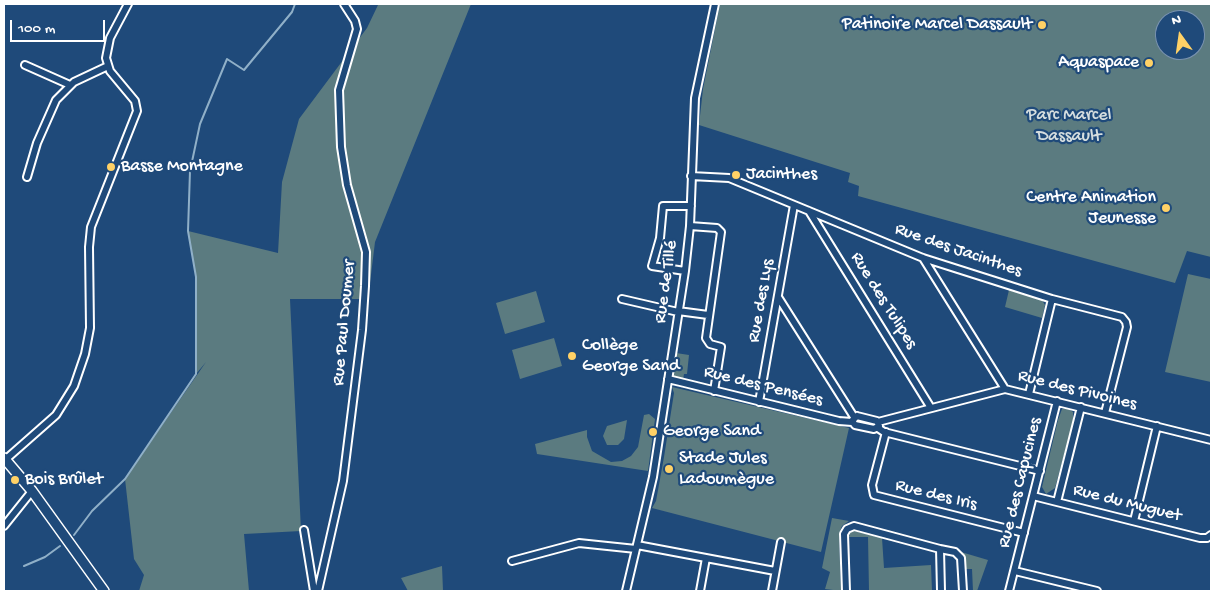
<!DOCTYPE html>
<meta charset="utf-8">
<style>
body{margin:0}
#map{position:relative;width:1215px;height:595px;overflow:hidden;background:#1f4a7a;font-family:"Gochi Hand",sans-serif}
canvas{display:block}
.frame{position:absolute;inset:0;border:5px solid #fff;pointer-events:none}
.north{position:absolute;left:1155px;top:10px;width:50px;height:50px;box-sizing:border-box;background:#1f4a7a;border:1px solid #7992af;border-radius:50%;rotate:346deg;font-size:14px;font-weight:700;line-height:20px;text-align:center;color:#fff}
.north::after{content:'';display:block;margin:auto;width:18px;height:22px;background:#ffd166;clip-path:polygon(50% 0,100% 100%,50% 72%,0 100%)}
.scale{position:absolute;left:10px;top:20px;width:95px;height:22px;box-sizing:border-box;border:2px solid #fff;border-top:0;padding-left:6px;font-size:15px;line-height:18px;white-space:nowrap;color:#fff;-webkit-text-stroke:4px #1f4a7a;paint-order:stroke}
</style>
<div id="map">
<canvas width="1215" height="595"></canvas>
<div class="frame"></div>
<div class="north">N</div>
<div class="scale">100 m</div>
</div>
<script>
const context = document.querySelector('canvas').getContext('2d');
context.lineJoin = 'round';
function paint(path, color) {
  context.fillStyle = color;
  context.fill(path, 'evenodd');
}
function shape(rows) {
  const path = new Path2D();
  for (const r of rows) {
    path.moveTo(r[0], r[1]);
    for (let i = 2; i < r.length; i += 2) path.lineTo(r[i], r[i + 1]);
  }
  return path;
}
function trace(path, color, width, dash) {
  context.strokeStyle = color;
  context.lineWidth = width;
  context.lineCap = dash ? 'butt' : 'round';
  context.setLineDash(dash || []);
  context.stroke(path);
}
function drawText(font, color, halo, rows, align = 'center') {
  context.font = font + ' "Gochi Hand",sans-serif';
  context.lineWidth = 4.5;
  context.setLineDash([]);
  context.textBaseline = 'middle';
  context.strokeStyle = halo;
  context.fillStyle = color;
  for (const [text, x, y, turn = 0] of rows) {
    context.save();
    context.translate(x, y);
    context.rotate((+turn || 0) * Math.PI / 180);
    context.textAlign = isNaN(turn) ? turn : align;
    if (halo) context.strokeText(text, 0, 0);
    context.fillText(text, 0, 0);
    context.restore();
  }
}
const green = shape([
 [377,4,471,4,375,242,368,299,290,299,301,531,244,534,249,591,139,591,144,575,134,559,125,479,206,362,196,374,196,277,188,231,278,253,282,182,299,119,367,28,378,5],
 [720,4,1211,4,1211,257,1187,251,1175,283,858,196,859,186,848,182,850,173,699,125,703,89],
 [1165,20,1195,20,1195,50,1165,50],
 [1188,274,1211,279,1211,382,1165,372],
 [1009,290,1042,300,1045,305,1042,318,1005,307],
 [536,291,545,322,505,334,496,303],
 [554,338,562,366,520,379,512,350],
 [676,353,689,355,687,374,684,374,683,380,672,378],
 [672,387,849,428,821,552,652,508,656,501,664,457,674,393],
 [1067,408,1073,412,1073,422,1055,488,1046,494,1042,487,1058,420,1062,409],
 [649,414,655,419,648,471,537,454,535,444,587,430,587,437,592,451,611,462,622,461,631,456,638,447,644,415],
 [627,420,624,439,618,445,607,445,603,436,607,426],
 [832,518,849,521,842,526,839,534,841,591,825,589,830,572,822,568],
 [854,531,882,538,884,568,931,565,932,591,869,591,868,537,849,537,850,532],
 [961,552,988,560,977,591,973,591,972,569,966,569],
 [442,566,443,591,408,591,401,578]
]);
const stream = shape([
 [74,535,92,511,125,479,196,374,196,277,188,231,190,171,200,124,227,59,244,70,292,12,295,4],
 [24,566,45,557,60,546]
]);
const street = shape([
 [25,65,70,85],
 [691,176,729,178,923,258,1052,299,1122,317,1126,322,1127,327,1105,413],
 [27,177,37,143,56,100,74,82,108,66],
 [809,211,931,408],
 [690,226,717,228,721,232,706,338,710,344,721,347,714,391],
 [923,258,1005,389],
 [685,271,652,266,660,238,663,206,691,206],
 [778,297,854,417],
 [622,299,678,312],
 [678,311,708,315],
 [668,379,839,421,852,422],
 [1029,394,1052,299],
 [759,402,794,205],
 [857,416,877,421,879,426,874,429,855,425,852,421,857,416],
 [878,422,1005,389,1211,440],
 [878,428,884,432,1040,471],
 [886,432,872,485,874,495,1024,533],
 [5,460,56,415,74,386,85,354,90,328,89,247,91,227,137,111,135,101,110,71,106,58,110,38,128,4],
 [1033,496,1200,538,1207,538,1211,535],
 [1057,502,1081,407],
 [1134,521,1157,426],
 [4,526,32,491],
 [304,530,314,591],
 [637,545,775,571],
 [940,549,955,552,961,558,963,591],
 [512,561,579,543,636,549],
 [1015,571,1097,591],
 [318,591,343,481,362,330,365,286,366,252,347,185,341,147,339,90,357,29,355,21,344,4],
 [626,591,653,477,685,271,690,226,695,98,715,4],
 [700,591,706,558],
 [772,591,781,542],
 [846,591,844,534,847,529,854,526,940,549,941,591],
 [1009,591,1057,401]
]);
const secondary = shape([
 [4,458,32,491,104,591]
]);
const markers = [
 [1042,25,5,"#ffd166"],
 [1149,63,5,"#ffd166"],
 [111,167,5,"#ffd166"],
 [736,175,5,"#ffd166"],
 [1166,208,5,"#ffd166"],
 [572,356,5,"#ffd166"],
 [653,432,5,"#ffd166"],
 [669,469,5,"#ffd166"],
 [15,480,5,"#ffd166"]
];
const poiNames = [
 ["Patinoire Marcel Dassault",1032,25,"right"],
 ["Aquaspace",1139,63,"right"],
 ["Basse Montagne",121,167],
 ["Jacinthes",746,175],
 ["Centre Animation",1156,198,"right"],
 ["Jeunesse",1156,219,"right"],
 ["Collège",582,346],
 ["George Sand",582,367],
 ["George Sand",663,432],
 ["Stade Jules",679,459],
 ["Ladoumègue",679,480],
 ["Bois Brûlet",25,480]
];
const parkNames = [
 ["Parc Marcel",1069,116],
 ["Dassault",1069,137]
];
const streetNames = [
 ["Rue des Jacinthes",958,251,19],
 ["Rue de Tillé",667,282,-82],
 ["Rue des Lys",762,301,-80],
 ["Rue des Tulipes",883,301,58],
 ["Rue Paul Doumer",345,323,-85],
 ["Rue des Pensées",763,387,14],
 ["Rue des Pivoines",1077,391,14],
 ["Rue des Capucines",1021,483,-76],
 ["Rue des Iris",936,496,14],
 ["Rue du Muguet",1127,504,14]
];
paint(green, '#5b7b80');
trace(stream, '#90b0c8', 2);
trace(street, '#fff', 10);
trace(secondary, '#fff', 12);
trace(street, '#1f4a7a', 6);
trace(secondary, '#1f4a7a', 9);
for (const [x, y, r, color] of markers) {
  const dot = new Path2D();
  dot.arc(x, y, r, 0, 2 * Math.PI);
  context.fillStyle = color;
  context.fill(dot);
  trace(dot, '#1f4a7a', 2);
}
drawText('18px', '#fff', '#1f4a7a', poiNames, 'left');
drawText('18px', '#d6dedf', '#1f4a7a', parkNames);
drawText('18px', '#fff', '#1f4a7a', streetNames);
</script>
